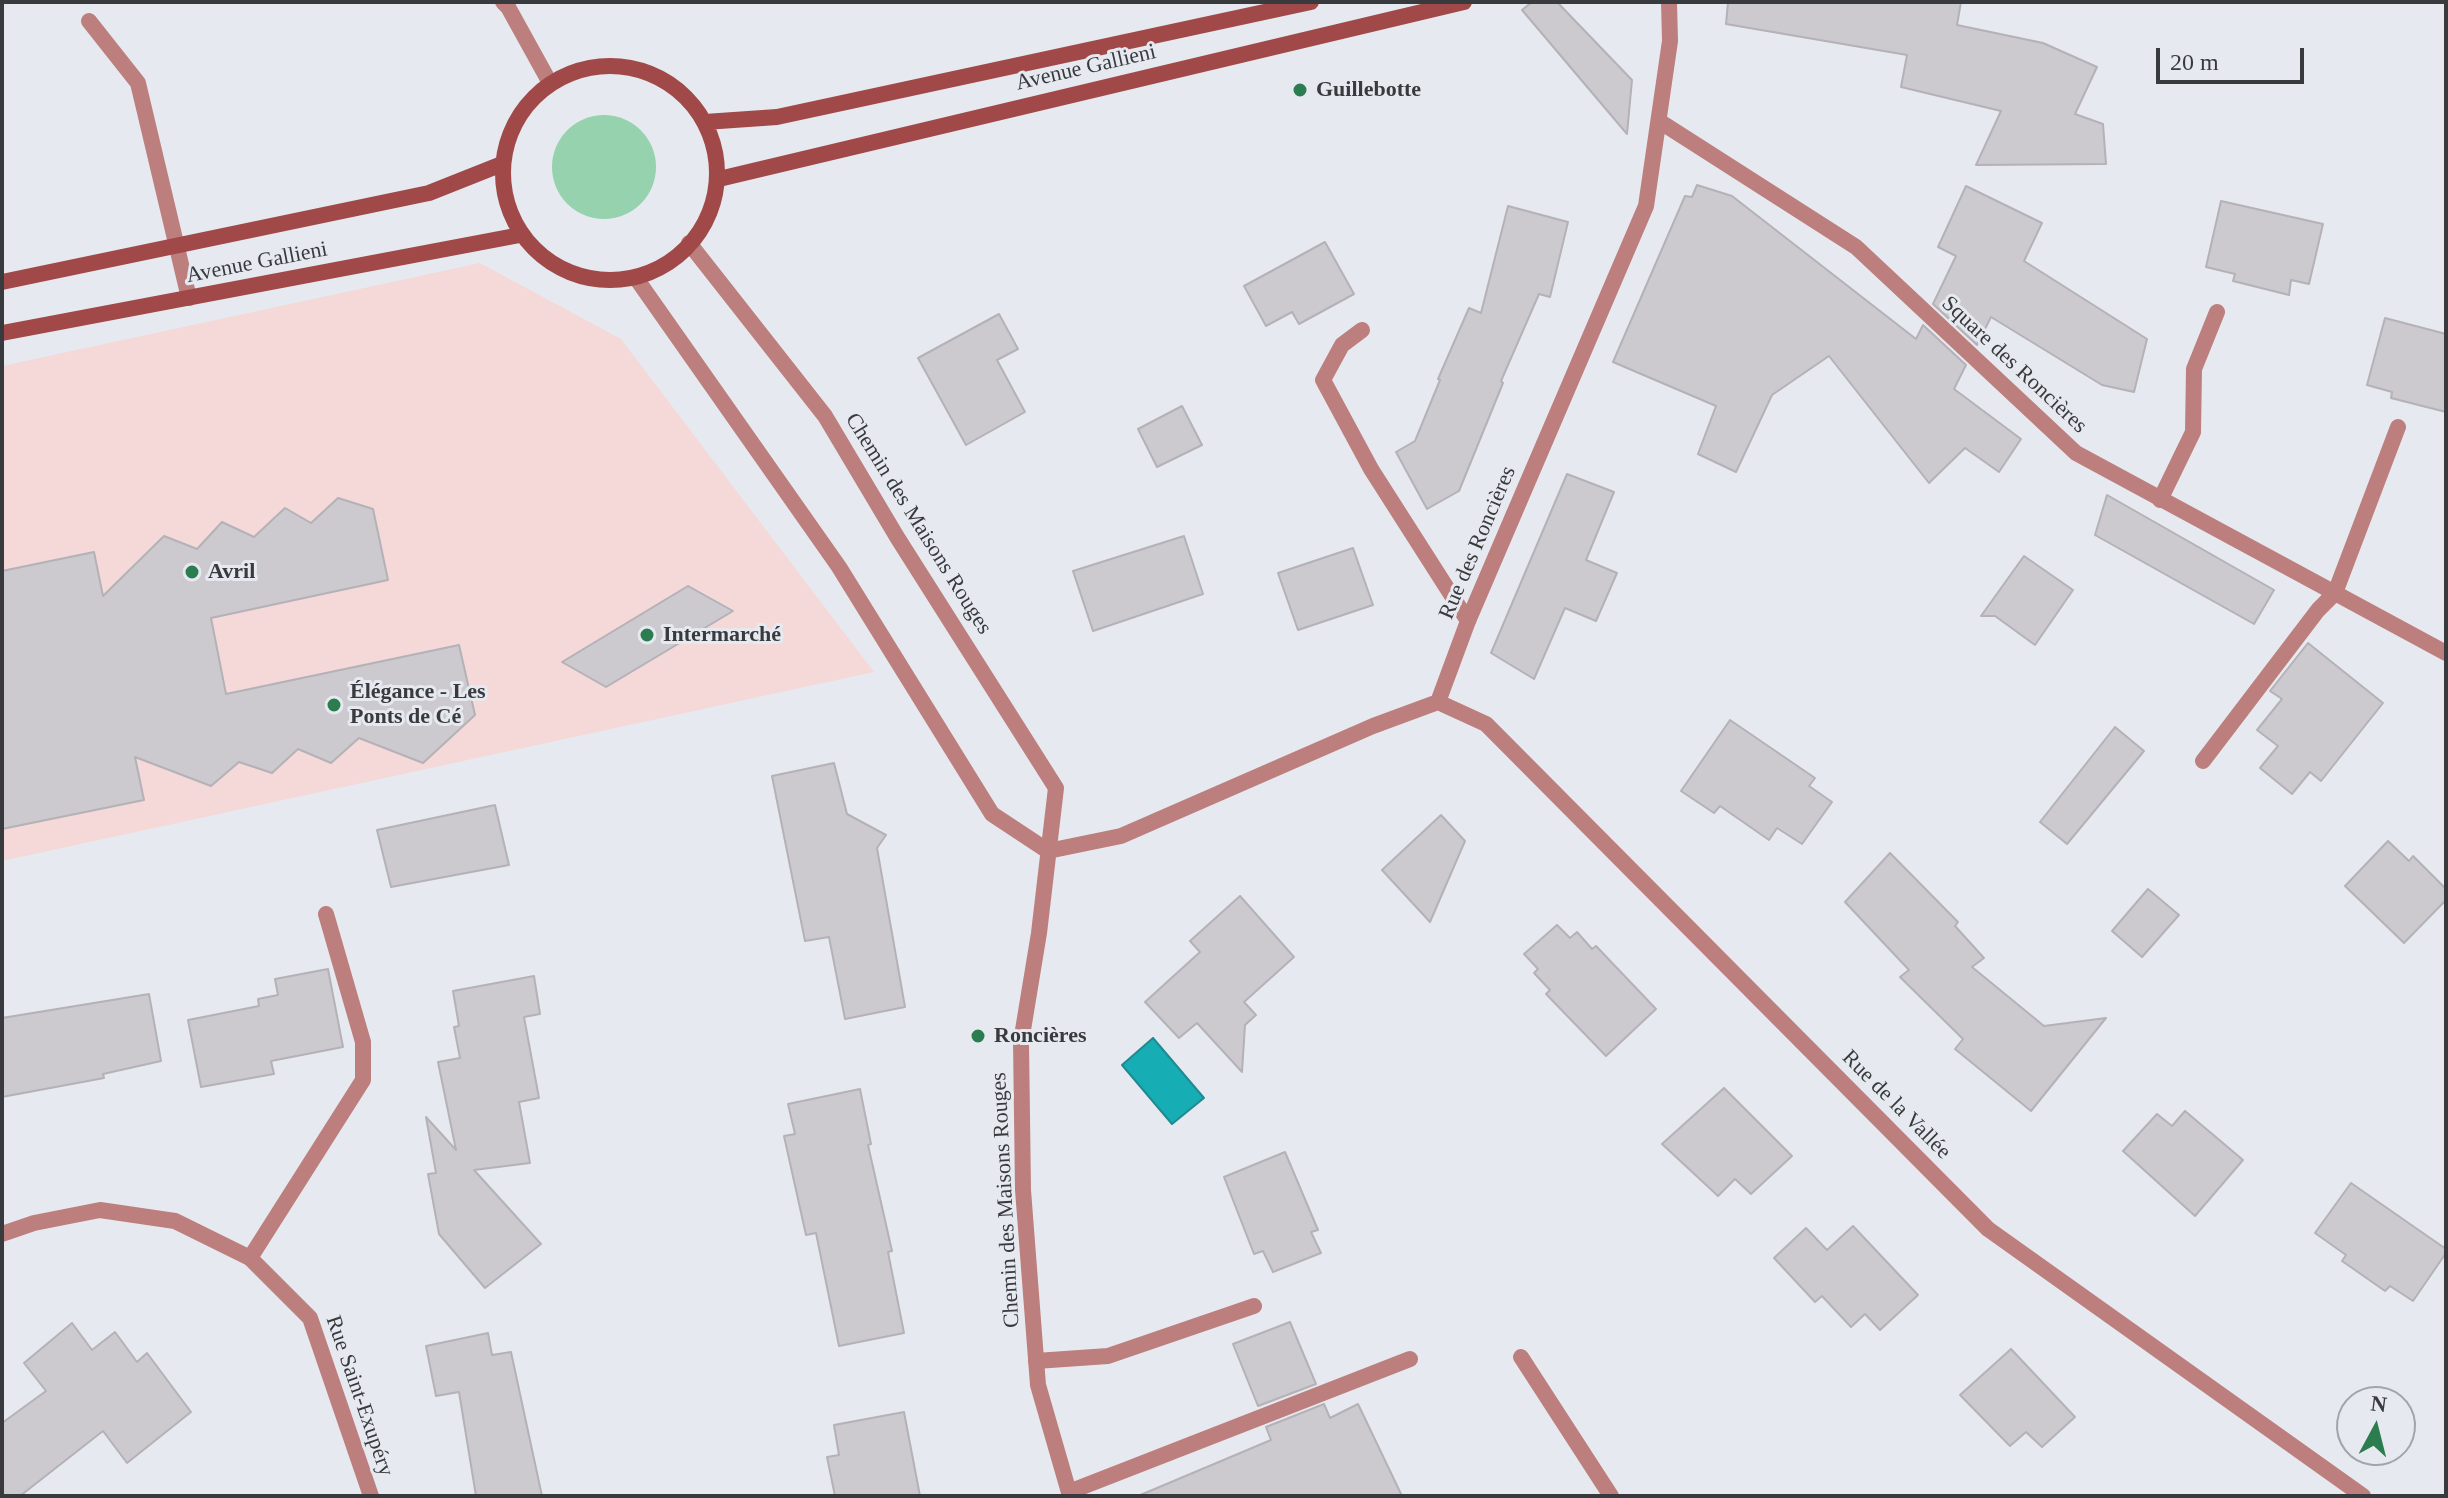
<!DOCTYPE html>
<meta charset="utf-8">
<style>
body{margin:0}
#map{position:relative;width:2448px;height:1498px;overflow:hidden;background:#e6eaf0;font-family:Georgia,serif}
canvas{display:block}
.frame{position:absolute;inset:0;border:4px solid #393a3d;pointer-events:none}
.north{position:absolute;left:2336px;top:1386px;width:80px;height:80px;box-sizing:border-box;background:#e6eaf0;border:2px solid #a1a4a8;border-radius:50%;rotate:7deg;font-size:22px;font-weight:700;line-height:32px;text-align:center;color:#393a3d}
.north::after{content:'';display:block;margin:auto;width:28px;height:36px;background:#2b7c4e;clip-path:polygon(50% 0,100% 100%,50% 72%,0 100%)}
.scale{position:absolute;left:2156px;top:48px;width:148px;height:36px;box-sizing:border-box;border:4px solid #393a3d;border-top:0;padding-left:10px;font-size:24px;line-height:28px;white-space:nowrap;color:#393a3d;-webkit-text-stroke:6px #e6eaf0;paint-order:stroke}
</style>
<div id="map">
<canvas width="2448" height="1498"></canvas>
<div class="frame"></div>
<div class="north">N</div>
<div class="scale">20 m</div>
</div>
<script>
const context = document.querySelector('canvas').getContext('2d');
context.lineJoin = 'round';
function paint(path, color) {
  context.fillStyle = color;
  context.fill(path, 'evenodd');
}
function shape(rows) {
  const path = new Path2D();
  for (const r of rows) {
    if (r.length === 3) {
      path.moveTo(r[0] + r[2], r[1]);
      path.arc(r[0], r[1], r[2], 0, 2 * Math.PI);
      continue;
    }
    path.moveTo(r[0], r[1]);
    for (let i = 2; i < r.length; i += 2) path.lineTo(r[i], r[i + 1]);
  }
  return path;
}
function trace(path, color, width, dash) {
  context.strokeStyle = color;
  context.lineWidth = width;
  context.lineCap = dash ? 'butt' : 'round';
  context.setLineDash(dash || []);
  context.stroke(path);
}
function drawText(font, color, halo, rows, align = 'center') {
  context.font = font + ' Georgia,serif';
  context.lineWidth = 6;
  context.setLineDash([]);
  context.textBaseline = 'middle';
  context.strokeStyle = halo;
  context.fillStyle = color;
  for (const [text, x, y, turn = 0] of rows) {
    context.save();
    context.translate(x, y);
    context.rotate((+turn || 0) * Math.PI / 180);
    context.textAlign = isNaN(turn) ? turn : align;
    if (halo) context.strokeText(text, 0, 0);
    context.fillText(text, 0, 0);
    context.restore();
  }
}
const commercial = shape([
 [480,263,621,339,874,672,2,861,2,366]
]);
const green = shape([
 [604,167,52]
]);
const water = shape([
 [1153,1038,1204,1098,1172,1124,1122,1065,1153,1038]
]);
const building = shape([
 [1532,2,1557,2,1632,80,1627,134,1522,10,1532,2],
 [1728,2,1961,2,1957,25,2043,43,2097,67,2075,114,2103,124,2106,164,1976,165,2001,111,1901,87,1907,55,1726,24,1728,2],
 [1697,185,1732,196,1916,339,1923,325,1966,365,1954,389,2021,439,1999,472,1965,448,1929,483,1829,356,1772,395,1736,472,1698,454,1716,406,1613,362,1685,196,1692,197,1697,185],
 [1966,186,2042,223,2024,261,2147,339,2134,392,2102,385,1991,317,1977,345,1933,304,1956,256,1938,247,1966,186],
 [2221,201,2323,224,2309,284,2291,280,2289,295,2233,281,2235,274,2206,267,2221,201],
 [1508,206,1568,222,1550,297,1539,294,1501,381,1503,383,1459,491,1427,509,1396,452,1415,441,1440,380,1438,379,1469,308,1481,313,1508,206],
 [1325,242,1354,294,1299,324,1292,312,1266,326,1244,286,1325,242],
 [999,314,1018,349,997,360,1025,412,966,445,918,358,999,314],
 [2385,318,2446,334,2446,412,2391,398,2392,392,2367,385,2385,318],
 [1182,406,1202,445,1157,467,1138,429,1182,406],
 [1567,474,1614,492,1586,560,1617,573,1596,621,1565,608,1534,679,1491,653,1567,474],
 [2107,495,2274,590,2254,624,2095,535,2107,495],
 [338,498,373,509,388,580,211,618,226,694,459,645,475,715,423,763,359,738,331,763,298,749,272,773,239,762,211,786,135,757,144,800,2,829,2,571,94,552,103,596,164,536,197,549,222,522,254,537,285,508,311,523,338,498],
 [1184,536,1203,594,1093,631,1073,571,1184,536],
 [1353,548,1373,605,1298,630,1278,573,1353,548],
 [2024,556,2073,590,2035,645,1995,616,1981,616,2024,556],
 [688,586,733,611,606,687,562,662,688,586],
 [2308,643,2383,703,2321,781,2310,772,2292,794,2260,768,2278,746,2257,730,2282,699,2270,691,2308,643],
 [1730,720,1815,778,1809,786,1832,802,1802,844,1777,828,1769,840,1720,806,1714,813,1681,791,1730,720],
 [2115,727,2144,751,2067,844,2040,822,2115,727],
 [834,763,847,814,886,835,877,848,905,1007,845,1019,829,937,805,941,772,776,834,763],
 [495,805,509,865,391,887,377,830,495,805],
 [1441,815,1465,841,1430,922,1382,870,1441,815],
 [2388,841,2409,861,2413,856,2446,889,2446,900,2404,943,2345,886,2388,841],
 [1890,853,1958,922,1955,926,1984,958,1972,967,2044,1026,2106,1018,2031,1111,1955,1049,1963,1039,1900,977,1909,970,1845,902,1890,853],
 [2148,889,2179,915,2142,957,2112,931,2148,889],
 [1240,896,1294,957,1244,1002,1256,1015,1245,1025,1242,1072,1197,1023,1179,1038,1145,1002,1200,952,1190,941,1240,896],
 [1557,925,1570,938,1577,932,1592,949,1596,946,1656,1009,1606,1056,1546,994,1550,990,1534,973,1538,969,1524,954,1557,925],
 [328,969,343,1047,271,1061,274,1074,201,1087,188,1020,259,1006,258,999,278,995,275,979,328,969],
 [534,976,540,1014,524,1017,539,1098,519,1102,530,1163,474,1170,541,1244,485,1288,439,1234,428,1174,436,1173,426,1117,456,1150,438,1062,460,1058,454,1027,459,1026,453,991,534,976],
 [149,994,161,1061,103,1074,104,1078,2,1097,2,1018,149,994],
 [1724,1088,1792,1156,1751,1194,1735,1179,1718,1196,1662,1144,1724,1088],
 [860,1089,871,1144,868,1145,892,1251,888,1252,904,1333,839,1346,816,1233,806,1235,784,1136,795,1134,788,1104,860,1089],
 [2185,1111,2243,1160,2195,1216,2123,1151,2157,1114,2172,1126,2185,1111],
 [1285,1152,1318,1230,1311,1232,1321,1253,1273,1272,1263,1251,1254,1254,1224,1177,1285,1152],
 [2351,1183,2446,1249,2446,1253,2413,1301,2390,1286,2385,1291,2342,1261,2346,1255,2315,1233,2351,1183],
 [1853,1226,1918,1295,1880,1330,1865,1314,1851,1327,1822,1296,1815,1302,1774,1258,1806,1228,1827,1250,1853,1226],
 [1290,1322,1316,1384,1258,1406,1233,1344,1290,1322],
 [72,1323,92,1350,115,1332,137,1362,147,1353,191,1412,127,1463,103,1431,20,1496,2,1496,2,1423,46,1391,24,1363,72,1323],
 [488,1333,492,1355,511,1352,542,1496,476,1496,459,1392,436,1396,426,1346,488,1333],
 [2011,1349,2075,1417,2042,1447,2026,1432,2010,1446,1960,1395,2011,1349],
 [1324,1404,1330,1418,1358,1404,1402,1496,1138,1496,1271,1440,1266,1427,1324,1404],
 [904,1412,920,1496,835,1496,827,1457,839,1455,834,1425,904,1412]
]);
const service = shape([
 [89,21,138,83,189,298],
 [1362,330,1342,345,1323,380,1371,469,1468,621],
 [2160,500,2193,432,2194,369,2217,312],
 [2203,761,2318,610,2335,593,2398,427],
 [250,1258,363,1080,363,1042,326,914],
 [1521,1357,1611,1496],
 [1036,1361,1108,1356,1254,1306],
 [1069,1492,1410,1359]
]);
const minor = shape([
 [1659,121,1856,247,2076,453,2446,653],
 [689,243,825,416,897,537,1056,788,1039,933,1021,1042,1023,1190,1038,1385,1070,1496],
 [636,278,839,567,992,814,1048,851],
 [1438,702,1486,724,1988,1229,2363,1496],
 [1048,851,1121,836,1373,726,1438,702,1468,621,1646,206,1670,41,1669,2],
 [2,1234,34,1223,100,1210,175,1221,250,1258,310,1318,371,1496]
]);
const tertiary = shape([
 [503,2,508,7,550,83]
]);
const secondary = shape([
 [610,173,107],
 [705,122,777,117,1311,2],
 [719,179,1464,2],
 [2,282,429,193,502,164],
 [2,333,520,235]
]);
const markers = [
 [1300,90,8,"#2b7c4e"],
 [192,572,8,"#2b7c4e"],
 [647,635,8,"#2b7c4e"],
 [334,705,8,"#2b7c4e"],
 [978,1036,8,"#2b7c4e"]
];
const streetNames = [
 ["Avenue Gallieni",1086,68,-13],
 ["Avenue Gallieni",257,263,-11],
 ["Square des Roncières",2014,365,43],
 ["Chemin des Maisons Rouges",918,524,58],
 ["Rue des Roncières",1478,543,-67],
 ["Rue de la Vallée",1896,1105,45],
 ["Chemin des Maisons Rouges",1006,1200,-93],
 ["Rue Saint-Exupéry",359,1396,71]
];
const poiNames = [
 ["Guillebotte",1316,90],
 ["Avril",208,572],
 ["Intermarché",663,635],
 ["Élégance - Les",350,692],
 ["Ponts de Cé",350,717],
 ["Roncières",994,1036]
];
paint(commercial, '#f4d9d8');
paint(green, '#96d2ae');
paint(water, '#16adb4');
trace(water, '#208a90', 2);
paint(building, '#ccc9cf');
trace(building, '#b4b1b7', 2);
trace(service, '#bd7f7d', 16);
trace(minor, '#bd7f7d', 16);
trace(tertiary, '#bd7f7d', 16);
trace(secondary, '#a14949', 16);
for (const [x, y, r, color] of markers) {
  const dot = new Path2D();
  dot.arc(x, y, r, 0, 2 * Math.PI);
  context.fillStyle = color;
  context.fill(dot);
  trace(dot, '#e6eaf0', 3);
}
drawText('22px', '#393a3d', '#e6eaf0', streetNames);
drawText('bold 22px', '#393a3d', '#e6eaf0', poiNames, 'left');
</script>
